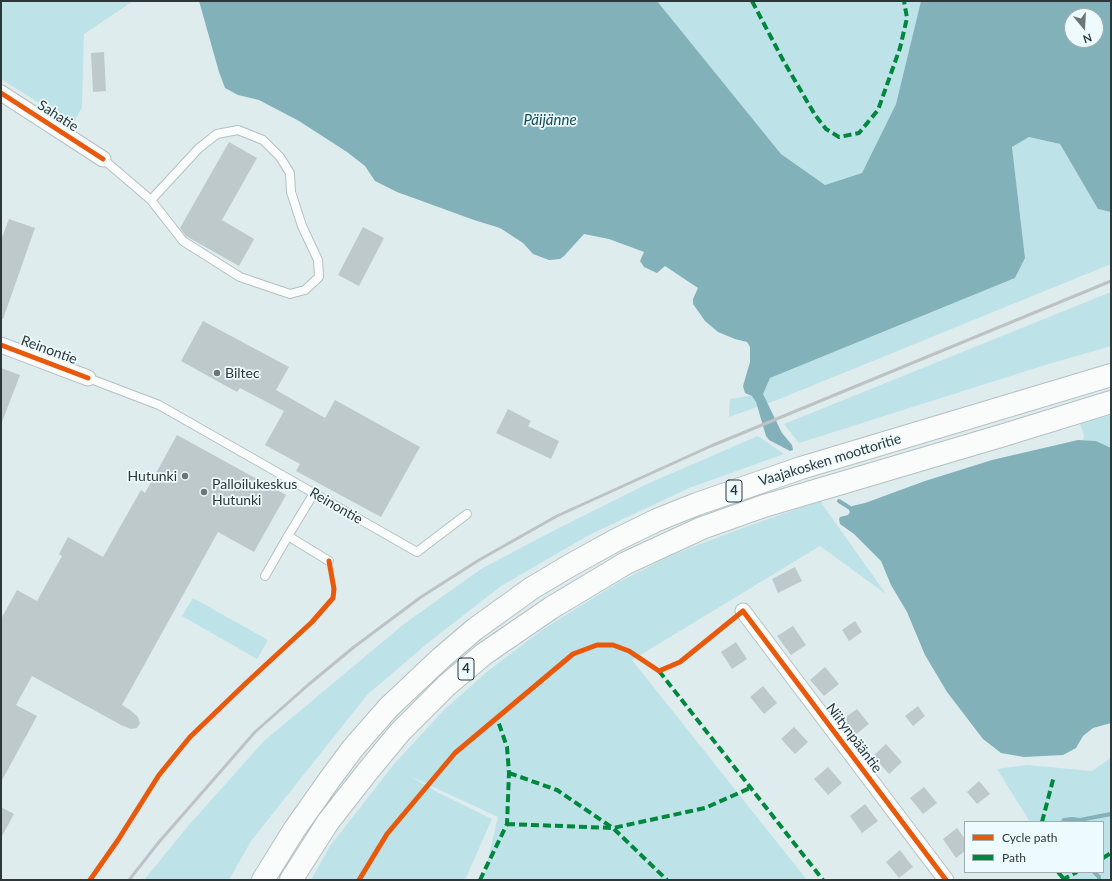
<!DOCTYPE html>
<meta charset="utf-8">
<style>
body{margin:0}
#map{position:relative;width:1112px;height:881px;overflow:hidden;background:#deecee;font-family:Lato,sans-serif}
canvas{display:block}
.frame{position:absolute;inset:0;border:2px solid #2d3638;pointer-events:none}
.legend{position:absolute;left:964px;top:821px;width:140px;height:52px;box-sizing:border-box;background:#edfbfe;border:1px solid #a0acaf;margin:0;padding:5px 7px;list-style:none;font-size:12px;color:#2d3638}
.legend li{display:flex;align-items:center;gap:8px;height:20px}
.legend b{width:20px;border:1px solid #a0acaf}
.north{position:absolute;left:1064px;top:8px;width:40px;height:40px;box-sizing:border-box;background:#edfbfe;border:1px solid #a0acaf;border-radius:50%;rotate:162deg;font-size:11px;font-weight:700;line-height:16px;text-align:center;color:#2d3638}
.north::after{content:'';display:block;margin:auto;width:14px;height:18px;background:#6b7678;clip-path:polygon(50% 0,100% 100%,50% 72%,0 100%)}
</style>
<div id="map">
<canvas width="1112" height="881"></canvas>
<div class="frame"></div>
<ul class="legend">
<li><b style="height:5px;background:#e8590c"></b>Cycle path</li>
<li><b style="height:5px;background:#00873e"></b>Path</li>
</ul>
<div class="north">N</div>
</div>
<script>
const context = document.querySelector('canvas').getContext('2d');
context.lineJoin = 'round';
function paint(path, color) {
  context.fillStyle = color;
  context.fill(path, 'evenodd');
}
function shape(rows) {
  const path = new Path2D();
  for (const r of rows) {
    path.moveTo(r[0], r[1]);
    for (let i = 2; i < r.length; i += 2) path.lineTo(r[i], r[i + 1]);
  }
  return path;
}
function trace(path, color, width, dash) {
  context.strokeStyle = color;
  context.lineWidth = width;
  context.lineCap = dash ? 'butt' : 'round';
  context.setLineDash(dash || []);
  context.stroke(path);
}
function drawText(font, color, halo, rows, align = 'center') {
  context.font = font + ' Lato,sans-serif';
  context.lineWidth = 3.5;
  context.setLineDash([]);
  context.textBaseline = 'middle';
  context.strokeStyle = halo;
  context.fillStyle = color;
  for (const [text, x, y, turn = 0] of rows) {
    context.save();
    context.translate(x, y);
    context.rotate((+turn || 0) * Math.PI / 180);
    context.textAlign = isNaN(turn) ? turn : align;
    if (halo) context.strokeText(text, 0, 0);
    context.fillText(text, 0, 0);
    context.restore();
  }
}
const green = shape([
 [1,1,133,1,84,34,82,107,73,124,1,79],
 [657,1,921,1,896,104,862,173,825,185,781,154],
 [1029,137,1060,144,1098,209,1111,212,1111,264,777,400,729,417,730,399,762,394,770,378,1015,278,1025,258,1012,147],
 [1111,292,1111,346,1042,366,799,443,784,424],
 [1111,415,1111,448,1096,441,1083,440,1084,436,1080,424],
 [758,436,784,454,689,488,589,535,501,586,429,642,367,695,251,841,229,880,144,880,188,826,264,741,404,624,481,569,553,531,647,484],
 [820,501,886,594,820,546,632,660,807,880,483,880,498,817,410,776,437,792,492,819,465,880,311,880,330,846,395,763,444,710,488,671,542,630,619,582,672,555,740,529],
 [193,598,268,640,257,659,182,616],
 [1111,758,1111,880,1067,880,1062,872,1103,872,1103,822,1030,822,997,769,1027,765,1092,771]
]);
const water = shape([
 [199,1,657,1,781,154,825,185,862,173,896,104,921,1,1111,1,1111,212,1098,209,1060,144,1029,137,1012,147,1025,258,1015,278,770,378,763,394,782,433,792,445,793,450,790,451,769,440,766,436,756,402,752,396,745,393,743,386,750,362,750,347,747,342,735,339,718,332,705,321,693,304,693,299,698,288,665,266,657,273,644,267,640,261,644,252,609,239,584,234,564,256,560,259,549,260,533,254,523,243,500,228,474,220,397,192,375,181,365,166,347,152,299,121,259,100,238,95,225,88,219,72],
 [1072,16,1096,16,1096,40,1072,40],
 [1078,440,1096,441,1111,448,1111,723,1093,728,1083,736,1076,748,1063,755,1024,757,1001,753,983,739,947,692,925,655,907,612,891,585,881,561,854,534,840,524,839,519,840,517,848,515,850,512,849,510,852,506,865,503,925,481,992,460]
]);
const stream = shape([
 [839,501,850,508],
 [1063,822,1064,820,1072,819,1080,820,1111,814],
 [1094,872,1099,877,1099,880]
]);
const building = shape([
 [104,52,106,91,93,92,91,53],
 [229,142,257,158,222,220,254,239,239,266,186,236,180,228],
 [9,219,35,228,3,319,1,319,1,240],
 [363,227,384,238,359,286,338,275],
 [203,321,289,367,276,390,325,418,335,400,420,447,381,517,296,471,300,464,265,445,284,411,240,388,237,392,181,361],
 [1,368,20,375,2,422,1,422],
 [508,409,531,421,528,426,559,441,551,459,496,433],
 [177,435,286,495,254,552,218,532,122,705,130,710,138,717,140,723,137,728,131,729,121,725,32,676,16,705,37,716,1,782,1,619,17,590,37,601,62,556,59,554,68,537,103,557,141,490,145,493],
 [795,567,802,581,778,593,772,579],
 [855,621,862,632,849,641,842,630],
 [793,626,806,645,791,655,777,636],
 [736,642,747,659,732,669,721,652],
 [825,667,839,684,824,696,810,680],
 [763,686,777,703,764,714,750,697],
 [918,706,925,716,913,726,905,716],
 [857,709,869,724,855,735,843,719],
 [794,727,808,742,795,754,781,739],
 [886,744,902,762,889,774,873,756],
 [828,767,842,783,828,795,814,779],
 [979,781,990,794,977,804,967,792],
 [924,787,937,803,923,814,910,798],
 [865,804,878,821,862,833,850,816],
 [1,807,14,814,1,838],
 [957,828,965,839,965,851,956,858,943,839],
 [900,850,913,867,899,878,886,862]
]);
const service = shape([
 [103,159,151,200,183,241,240,277,290,294,305,290,319,277,318,260,302,226,291,192,290,173,280,157,263,140,238,130,217,134,199,148,151,200],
 [88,378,159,405,417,552,467,514],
 [314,493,288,536,329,561],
 [265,576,288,536]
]);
const minor = shape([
 [1,93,103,159],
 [1,345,88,378],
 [743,611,946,880]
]);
const motorway = shape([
 [263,880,294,830,330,779,353,748,389,707,441,658,475,629,532,588,569,566,616,540,657,520,697,504,801,468,1111,375],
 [291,880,328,822,367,772,400,732,447,685,484,654,551,608,626,563,702,528,764,506,1004,435,1111,402]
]);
const rail = shape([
 [129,880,159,842,255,732,308,685,354,647,421,597,479,560,557,516,711,446,1111,281]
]);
const quiet = shape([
 [752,1,783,60,815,115,826,129,839,137,859,133,878,110,900,48,907,18,904,1],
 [659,671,823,880],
 [509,773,557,790,613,828,667,880],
 [1042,822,1054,776],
 [507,824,613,828,705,808,750,788],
 [1103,858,1111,853],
 [1058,872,1064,879],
 [480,880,507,824,509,773,507,747,497,718],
 [1062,880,1077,872]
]);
const cycleway = shape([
 [1,93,103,159],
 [1,345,88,378],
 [90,880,118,840,159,775,190,737,244,685,312,622,333,598,334,589,329,561],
 [359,880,387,834,455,753,573,654,597,645,613,645,629,651,659,671,680,662,743,611,946,880]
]);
const markers = [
 [217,373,4,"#6b7678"],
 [185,476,4,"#6b7678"],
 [204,492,4,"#6b7678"]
];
const shields = [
 [734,491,16],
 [466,669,16]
];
const shieldNames = [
 ["4",734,491],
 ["4",466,669]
];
const streetNames = [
 ["Sahatie",58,116,33],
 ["Reinontie",49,350,20],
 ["Vaajakosken moottoritie",830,460,-17],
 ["Reinontie",336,506,30],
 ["Niitynpääntie",854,738,53]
];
const poiNames = [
 ["Biltec",225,373],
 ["Hutunki",177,476,"right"],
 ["Palloilukeskus",212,484],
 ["Hutunki",212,500]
];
const waterNames = [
 ["Päijänne",550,120]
];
paint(green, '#bde2e8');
paint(water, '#82b1ba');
trace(stream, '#82b1ba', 4);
paint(building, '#bec9cb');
trace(service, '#b5c0c2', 10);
trace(minor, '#b5c0c2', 17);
trace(motorway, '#b5c0c2', 24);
trace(service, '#fafcfc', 8);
trace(minor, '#fafcfc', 15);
trace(motorway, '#fafcfc', 22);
trace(rail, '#bfc2c3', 3);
trace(quiet, '#00873e', 4, [8, 4]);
trace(cycleway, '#e8590c', 5);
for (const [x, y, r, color] of markers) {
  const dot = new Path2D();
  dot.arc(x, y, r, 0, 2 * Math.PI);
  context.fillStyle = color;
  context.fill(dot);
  trace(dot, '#edfbfe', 1.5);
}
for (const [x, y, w] of shields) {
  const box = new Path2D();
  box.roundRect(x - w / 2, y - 11, w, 22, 3);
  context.fillStyle = '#edfbfe';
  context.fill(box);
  trace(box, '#2d3638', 1);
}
drawText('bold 13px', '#2d3638', null, shieldNames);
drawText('14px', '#2d3638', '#edfbfe', streetNames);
drawText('14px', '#2d3638', '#edfbfe', poiNames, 'left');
drawText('italic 15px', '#144b54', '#edfbfe', waterNames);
</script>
